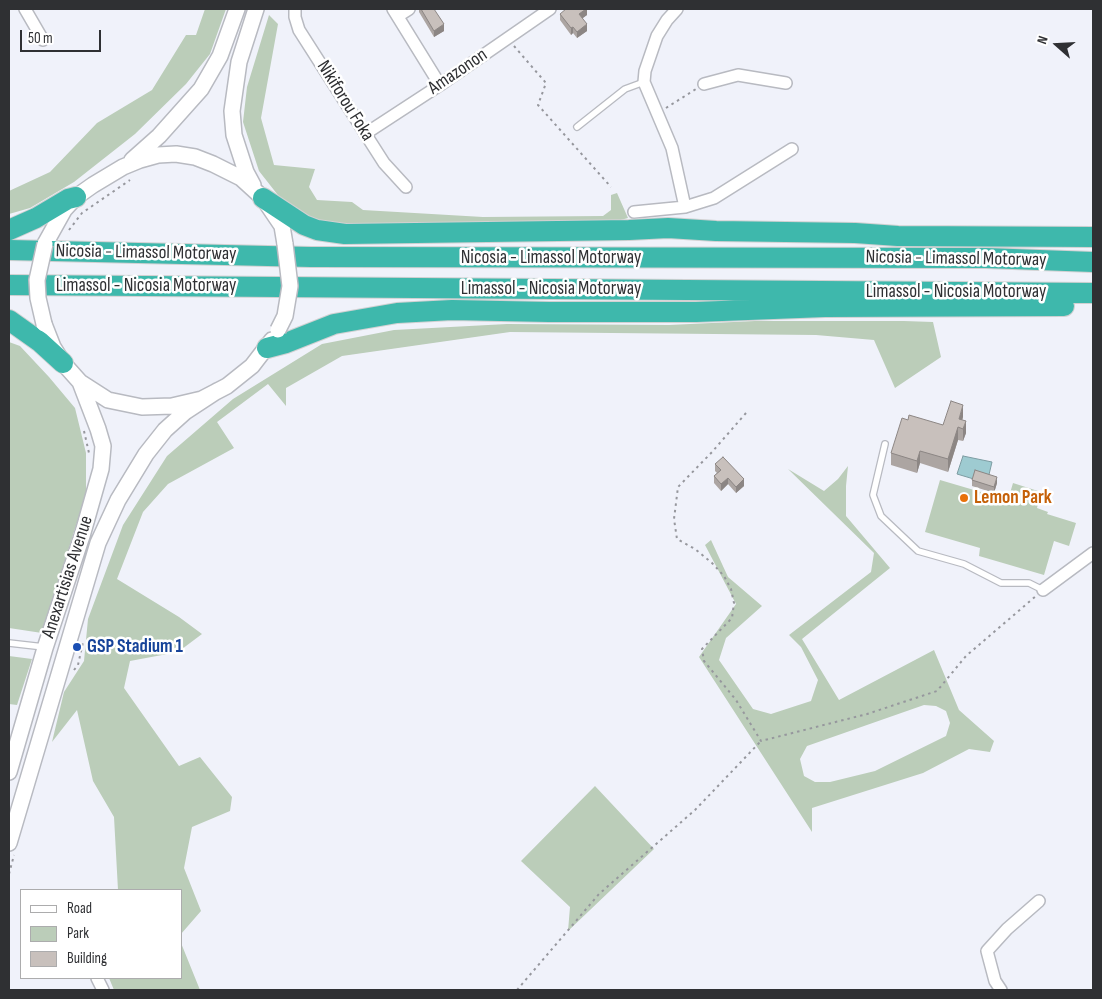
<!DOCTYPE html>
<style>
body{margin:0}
#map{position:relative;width:1102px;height:999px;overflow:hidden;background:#f0f2fa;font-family:"Sofia Sans Condensed",sans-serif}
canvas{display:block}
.frame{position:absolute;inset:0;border:10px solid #2f3033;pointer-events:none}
.legend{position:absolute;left:20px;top:889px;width:162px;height:90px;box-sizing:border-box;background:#fff;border:1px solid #acacad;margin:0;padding:6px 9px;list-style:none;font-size:15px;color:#2f3033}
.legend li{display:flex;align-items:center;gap:10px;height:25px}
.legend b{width:25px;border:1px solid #acacad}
.north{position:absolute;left:1032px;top:20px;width:50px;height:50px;-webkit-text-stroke:4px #fff;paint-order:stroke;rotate:289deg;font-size:14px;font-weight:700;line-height:20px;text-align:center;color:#2f3033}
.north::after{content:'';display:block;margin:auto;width:18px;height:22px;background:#2f3033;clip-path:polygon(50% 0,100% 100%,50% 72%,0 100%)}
.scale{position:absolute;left:20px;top:30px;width:81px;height:22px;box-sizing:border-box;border:2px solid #2f3033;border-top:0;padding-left:6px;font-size:15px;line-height:18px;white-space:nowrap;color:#2f3033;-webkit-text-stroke:4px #fff;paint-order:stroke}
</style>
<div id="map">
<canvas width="1102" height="999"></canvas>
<div class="frame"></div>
<ul class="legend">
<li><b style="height:6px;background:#fff"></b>Road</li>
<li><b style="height:14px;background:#bbcdb9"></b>Park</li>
<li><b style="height:14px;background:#c8c0bc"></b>Building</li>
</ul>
<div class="north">N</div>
<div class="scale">50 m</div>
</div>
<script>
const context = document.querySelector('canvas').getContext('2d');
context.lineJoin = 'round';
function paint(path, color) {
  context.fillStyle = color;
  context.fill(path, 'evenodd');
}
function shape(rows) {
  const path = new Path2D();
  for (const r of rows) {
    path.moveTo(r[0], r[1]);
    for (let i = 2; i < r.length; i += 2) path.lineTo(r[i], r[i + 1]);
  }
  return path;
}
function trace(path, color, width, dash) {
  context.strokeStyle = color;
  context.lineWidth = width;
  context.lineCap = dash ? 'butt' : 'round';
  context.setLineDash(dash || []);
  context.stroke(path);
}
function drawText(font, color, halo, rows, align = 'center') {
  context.font = font + ' "Sofia Sans Condensed",sans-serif';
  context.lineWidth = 5;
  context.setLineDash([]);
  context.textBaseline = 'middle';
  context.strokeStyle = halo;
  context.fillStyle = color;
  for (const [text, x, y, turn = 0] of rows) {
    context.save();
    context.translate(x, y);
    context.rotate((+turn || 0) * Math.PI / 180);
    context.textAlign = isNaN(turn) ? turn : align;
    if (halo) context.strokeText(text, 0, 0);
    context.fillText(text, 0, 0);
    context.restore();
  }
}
const green = shape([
 [205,9,226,9,210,54,186,84,135,134,74,182,30,208,9,214,9,191,50,172,97,123,152,90,186,35,196,35],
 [269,15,278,24,261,118,274,165,315,169,309,187,317,200,352,202,363,210,483,217,603,216,611,210,611,195,617,193,628,218,617,221,499,225,320,224,281,199,259,171,243,122,247,87],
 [755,321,904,321,933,322,941,357,895,388,874,340,816,335,510,332,342,356,286,388,286,406,268,384,217,422,234,448,168,484,143,512,117,579,179,617,202,634,178,652,130,661,124,688,179,766,200,757,232,797,230,811,192,827,184,868,201,911,181,934,181,890,118,890,114,817,93,781,77,710,52,742,64,692,84,661,88,619,123,525,167,456,233,399,322,344,394,330,507,324,669,325],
 [9,342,20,346,49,377,75,408,86,453,86,494,42,633,9,628],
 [848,466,846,486,846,516,890,568,802,639,839,700,934,650,959,710,994,741,990,752,969,749,923,773,812,808,812,832,699,657,736,604,705,545,711,540,728,577,762,606,726,638,719,660,753,709,771,714,811,701,818,680,801,647,789,635,871,572,874,553,788,469,824,491,838,479],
 [924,705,936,706,946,711,950,723,946,736,875,771,830,782,815,782,804,776,800,759,807,746],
 [940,480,1008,500,1013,483,1041,492,1037,508,1048,512,1047,514,1076,523,1069,546,1054,541,1044,575,979,556,980,548,925,532],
 [9,656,32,659,17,705,9,704],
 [595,786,654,849,568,931,570,907,521,861],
 [181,943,200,990,114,990,109,978,181,978]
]);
const water = shape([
 [963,456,992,462,987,483,957,474,963,456]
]);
const path = shape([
 [514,46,546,83,538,105,611,187],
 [666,108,696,89],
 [69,230,82,213,130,180],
 [746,413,712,452,678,487,674,519,677,539,695,549,712,563,724,576,731,589,734,603,732,618,702,649,704,661,736,700,761,741,867,714,937,691,966,656,1036,596],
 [84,431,89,453],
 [74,670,78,665,83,642],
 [9,874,14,855],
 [517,990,599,894,695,810,761,741]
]);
const lane = shape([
 [577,127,625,89,644,82],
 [885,444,873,495,881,516,918,551,964,564,1001,583,1029,583,1043,590],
 [9,643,44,647]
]);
const street = shape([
 [25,9,43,40],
 [295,9,295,17,299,30,384,163,406,187],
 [393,9,440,85],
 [677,9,667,20,657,36,645,71,644,82,672,148,685,207],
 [398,16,409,9],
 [704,84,738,75,786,83],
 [365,134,440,85,550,9],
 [634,212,685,207,714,198,792,149],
 [1043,590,1093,553],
 [97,978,103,990],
 [1001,990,995,981,987,951,1007,929,1039,901]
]);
const secondary = shape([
 [132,160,159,136,201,89,220,56,237,9],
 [253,185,246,172,234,135,232,111,239,62,256,9],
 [45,244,64,210,76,197,93,185,123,167,140,160,158,155,176,154,195,157,213,164,241,178,263,198,282,226,285,244],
 [44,324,53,347,63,363,80,382,108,400,142,407,172,406,202,399,227,386,252,366,272,340],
 [9,772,45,648,82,536,101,469,103,446,98,429,80,382],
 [9,843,98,543,118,500,146,454,165,430,185,412,217,391]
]);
const highway = shape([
 [263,198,304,225,317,230,345,234,629,230,668,228,716,231,855,233,898,236,1093,237],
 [9,230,36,218,68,199,76,197],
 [9,250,311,257,986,258,1093,262],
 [9,285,1093,293],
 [9,320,40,342,63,363],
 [267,348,286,343,334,324,397,313,452,310,549,312,696,312,825,307,1064,306]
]);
const pathBridge = shape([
 [58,250,63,238]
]);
const secondaryBridge = shape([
 [44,324,38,298,37,280,45,244],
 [278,330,285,316,290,286,285,244]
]);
const wall = shape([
 [419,9,436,9,434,10,444,31,434,37,419,12],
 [587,9,587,15,582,18,587,31,577,38,573,33,571,35,560,20,560,14],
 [963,417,962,420,966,433,963,441,958,440,948,472,920,463,917,473,891,465,891,453,908,420,943,425],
 [715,464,744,486,736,493,728,484,721,491,714,483,714,476,717,473,715,471],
 [972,480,997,483,994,493,972,486]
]);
const shadedWall = shape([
 [586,9,587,9,587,15,579,21,579,14],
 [444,24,444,31,434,37,434,31],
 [587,24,587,31,577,38,577,32],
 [573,27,573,33,571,35,571,28],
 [963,405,963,417,960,428,959,419],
 [966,421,966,433,963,441,963,429],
 [958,427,958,440,948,472,948,459],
 [920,451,920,463,917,473,917,461],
 [997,477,997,483,994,493,994,487],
 [728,478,728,484,721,491,721,484],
 [744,479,744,486,736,493,736,487]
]);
const building = shape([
 [421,9,434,9,444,24,434,31,421,9],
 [566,9,586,9,579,14,587,24,577,32,573,27,571,28,560,14,566,9],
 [951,401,963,405,959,419,966,421,963,429,958,427,948,459,920,451,917,461,891,453,902,418,908,420,909,415,943,425,951,401],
 [723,457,744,479,736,487,728,478,721,484,714,476,721,470,715,464,723,457],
 [975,470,997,477,994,487,972,480,975,470]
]);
const markers = [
 [964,498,5,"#e8710a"],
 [77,647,5,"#1a4fb4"]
];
const streetNames = [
 ["Amazonon",458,72,-34],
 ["Nikiforou Foka",345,101,58],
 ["Nicosia - Limassol Motorway",146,253,1],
 ["Nicosia - Limassol Motorway",551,258],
 ["Nicosia - Limassol Motorway",956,259,1],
 ["Limassol - Nicosia Motorway",146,286],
 ["Limassol - Nicosia Motorway",551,289],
 ["Limassol - Nicosia Motorway",956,292],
 ["Anexartisias Avenue",68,577,-72]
];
const foodNames = [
 ["Lemon Park",974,498]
];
const transitNames = [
 ["GSP Stadium 1",87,647]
];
paint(green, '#bbcdb9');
paint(water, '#9ecbd1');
trace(water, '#7d9ca2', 1);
trace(lane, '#b8bac1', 8);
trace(street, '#b8bac1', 14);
trace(secondary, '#b8bac1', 18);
trace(highway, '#d1d1d2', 22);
trace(path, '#96979d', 2, [2.5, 4]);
trace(lane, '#fff', 5.5);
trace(street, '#fff', 11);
trace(secondary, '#fff', 15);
trace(highway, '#3eb8ac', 20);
trace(secondaryBridge, '#b8bac1', 18, []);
trace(pathBridge, '#96979d', 2, [2.5, 4]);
trace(secondaryBridge, '#fff', 15);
paint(wall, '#aca5a2');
paint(shadedWall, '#8c8684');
paint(building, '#c8c0bc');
trace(building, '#8c8684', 1);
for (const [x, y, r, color] of markers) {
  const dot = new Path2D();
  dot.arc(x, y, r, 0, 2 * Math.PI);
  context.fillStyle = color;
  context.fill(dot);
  trace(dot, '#fff', 2);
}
drawText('19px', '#2f3033', '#fff', streetNames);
drawText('bold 19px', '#c56008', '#fff', foodNames, 'left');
drawText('bold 19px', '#164399', '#fff', transitNames, 'left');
</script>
